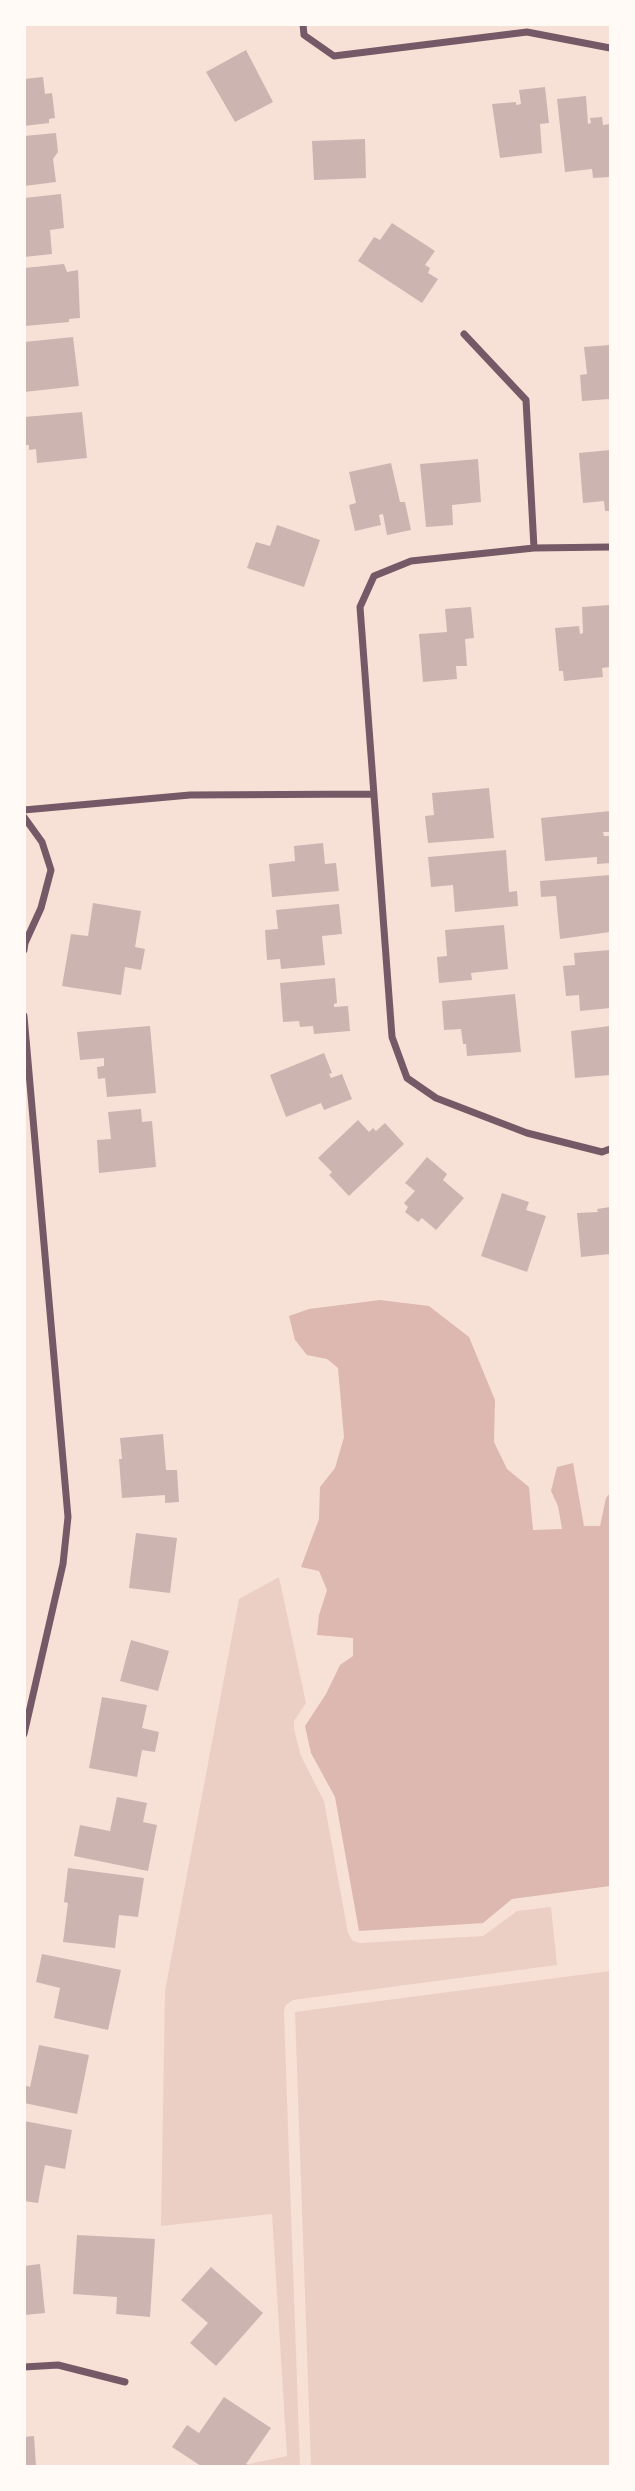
<!DOCTYPE html>
<style>
body{margin:0}
#map{position:relative;width:635px;height:2491px;overflow:hidden;background:#f7e1d7;font-family:"Sofia Sans Condensed",sans-serif}
canvas{display:block}
.frame{position:absolute;inset:0;border:26px solid #fffaf5;pointer-events:none}
</style>
<div id="map">
<canvas width="635" height="2491"></canvas>
<div class="frame"></div>
</div>
<script>
const context = document.querySelector('canvas').getContext('2d');
context.lineJoin = 'round';
function paint(path, color) {
  context.fillStyle = color;
  context.fill(path, 'evenodd');
}
function shape(rows) {
  const path = new Path2D();
  for (const r of rows) {
    path.moveTo(r[0], r[1]);
    for (let i = 2; i < r.length; i += 2) path.lineTo(r[i], r[i + 1]);
  }
  return path;
}
function trace(path, color, width, dash) {
  context.strokeStyle = color;
  context.lineWidth = width;
  context.lineCap = dash ? 'butt' : 'round';
  context.setLineDash(dash || []);
  context.stroke(path);
}
const green = shape([
 [279,1577,306,1703,294,1721,294,1729,301,1756,324,1801,348,1933,353,1941,360,1943,483,1936,517,1911,551,1907,557,1965,293,2000,285,2006,284,2013,300,2466,240,2466,287,2456,272,2214,161,2226,165,1991,239,1599],
 [610,1971,610,2466,311,2466,295,2012]
]);
const water = shape([
 [380,1300,429,1306,469,1337,495,1400,494,1442,507,1469,529,1487,533,1530,562,1529,558,1506,551,1491,557,1467,573,1463,584,1526,600,1526,606,1498,610,1493,610,1886,512,1899,483,1923,359,1931,335,1797,311,1753,305,1726,326,1694,340,1665,353,1656,353,1638,317,1635,319,1615,327,1590,319,1571,301,1567,319,1519,320,1487,335,1468,344,1437,338,1368,327,1359,307,1355,295,1340,289,1316,309,1309]
]);
const building = shape([
 [246,50,273,102,235,122,206,72],
 [43,77,45,94,52,93,55,118,49,119,49,123,24,126,24,79],
 [545,87,549,123,540,124,542,153,500,158,492,104,516,102,516,105,521,104,519,90],
 [586,96,588,124,591,123,590,118,602,117,603,125,610,124,610,177,593,178,592,169,565,172,557,99],
 [56,133,58,152,53,159,56,182,24,186,24,136],
 [365,139,366,178,314,180,312,141],
 [61,194,64,228,50,230,52,254,24,257,24,198],
 [392,223,435,251,425,265,430,268,428,273,438,279,422,303,358,261,374,237,380,240],
 [64,264,67,272,78,270,80,318,69,319,69,322,25,326,24,268],
 [73,337,79,386,24,392,24,342],
 [610,345,610,399,582,401,580,375,587,374,584,347],
 [82,412,87,458,37,463,36,449,29,450,29,445,24,445,24,417],
 [610,450,610,511,605,511,604,501,583,503,579,453],
 [478,459,481,502,452,505,453,525,426,527,420,464],
 [391,463,400,502,405,502,411,530,387,535,383,514,379,515,381,525,355,531,349,505,356,503,349,472],
 [277,525,320,540,304,587,247,568,256,542,270,546],
 [610,605,610,667,602,668,603,677,564,681,563,671,559,671,555,628,579,626,580,634,583,633,582,607],
 [471,607,474,638,465,639,467,666,456,666,457,679,423,682,419,634,447,632,445,609],
 [489,788,494,838,428,843,425,816,434,815,432,793],
 [610,811,610,832,603,832,604,836,610,836,610,863,597,864,597,857,545,861,541,818],
 [323,843,325,864,336,863,339,891,272,897,269,864,295,861,294,846],
 [506,850,509,892,517,891,518,906,455,912,453,885,431,887,428,857],
 [609,875,610,932,560,939,556,896,541,897,540,881],
 [93,903,141,911,135,947,145,949,141,970,125,967,121,995,62,986,71,934,88,936],
 [339,904,342,934,322,936,325,965,281,969,280,959,267,960,265,930,278,929,276,910],
 [504,925,508,969,471,973,472,980,439,983,437,957,447,956,445,930],
 [610,950,610,1008,580,1011,579,995,566,996,563,966,575,965,574,953],
 [335,978,337,1003,334,1004,334,1007,348,1006,350,1031,314,1034,313,1026,300,1027,299,1021,283,1022,280,983],
 [515,994,521,1052,467,1056,466,1044,463,1044,461,1029,444,1030,442,1001],
 [150,1026,156,1093,107,1097,105,1078,98,1079,97,1067,104,1066,104,1058,80,1060,77,1032],
 [610,1026,610,1075,575,1078,571,1031],
 [324,1053,332,1073,329,1074,331,1078,342,1074,352,1099,324,1110,321,1103,286,1117,270,1075],
 [141,1109,142,1122,152,1121,156,1167,99,1173,97,1140,111,1139,108,1112],
 [358,1120,369,1132,373,1128,376,1131,385,1123,404,1144,349,1196,329,1175,332,1172,318,1158],
 [427,1157,447,1174,443,1180,464,1198,436,1230,422,1218,418,1222,405,1212,408,1207,404,1203,415,1191,405,1183],
 [502,1193,529,1202,526,1210,546,1216,527,1272,481,1256],
 [610,1207,610,1254,581,1257,577,1213,598,1212,597,1209],
 [163,1434,166,1470,177,1470,179,1502,165,1503,165,1495,122,1498,119,1459,122,1459,120,1438],
 [136,1533,177,1538,170,1593,129,1588],
 [131,1640,169,1651,158,1691,120,1681],
 [102,1697,147,1705,142,1728,159,1732,155,1752,142,1750,137,1777,89,1768],
 [117,1797,147,1803,143,1822,157,1825,148,1871,74,1856,80,1825,110,1831],
 [68,1868,144,1878,138,1917,119,1915,115,1948,63,1942,68,1903,64,1902],
 [42,1954,121,1970,108,2030,54,2018,60,1988,36,1982],
 [39,2045,89,2055,77,2114,24,2103,24,2085,30,2087],
 [24,2121,72,2130,65,2169,45,2165,38,2203,24,2201],
 [77,2235,155,2239,150,2317,116,2314,117,2297,73,2294],
 [40,2264,45,2313,24,2315,24,2266],
 [211,2267,263,2313,216,2366,190,2343,208,2323,181,2300],
 [224,2397,271,2428,246,2464,250,2466,201,2466,172,2447,187,2425,199,2433],
 [34,2436,36,2466,24,2466,24,2437]
]);
const minor = shape([
 [303,24,304,35,334,56,527,32,610,48],
 [464,334,526,400,534,548],
 [610,547,534,548,411,561,374,576,360,607,392,1037,407,1078,436,1098,527,1133,602,1152,610,1149],
 [24,810,190,795,374,794],
 [24,817,42,842,51,870,41,908,25,943,24,950],
 [24,1016,68,1517,63,1564,24,1734],
 [24,2367,58,2365,125,2382]
]);
paint(green, '#ebcfc5');
paint(water, '#dcb8b0');
paint(building, '#ccb4b1');
trace(minor, '#755966', 7);
</script>
